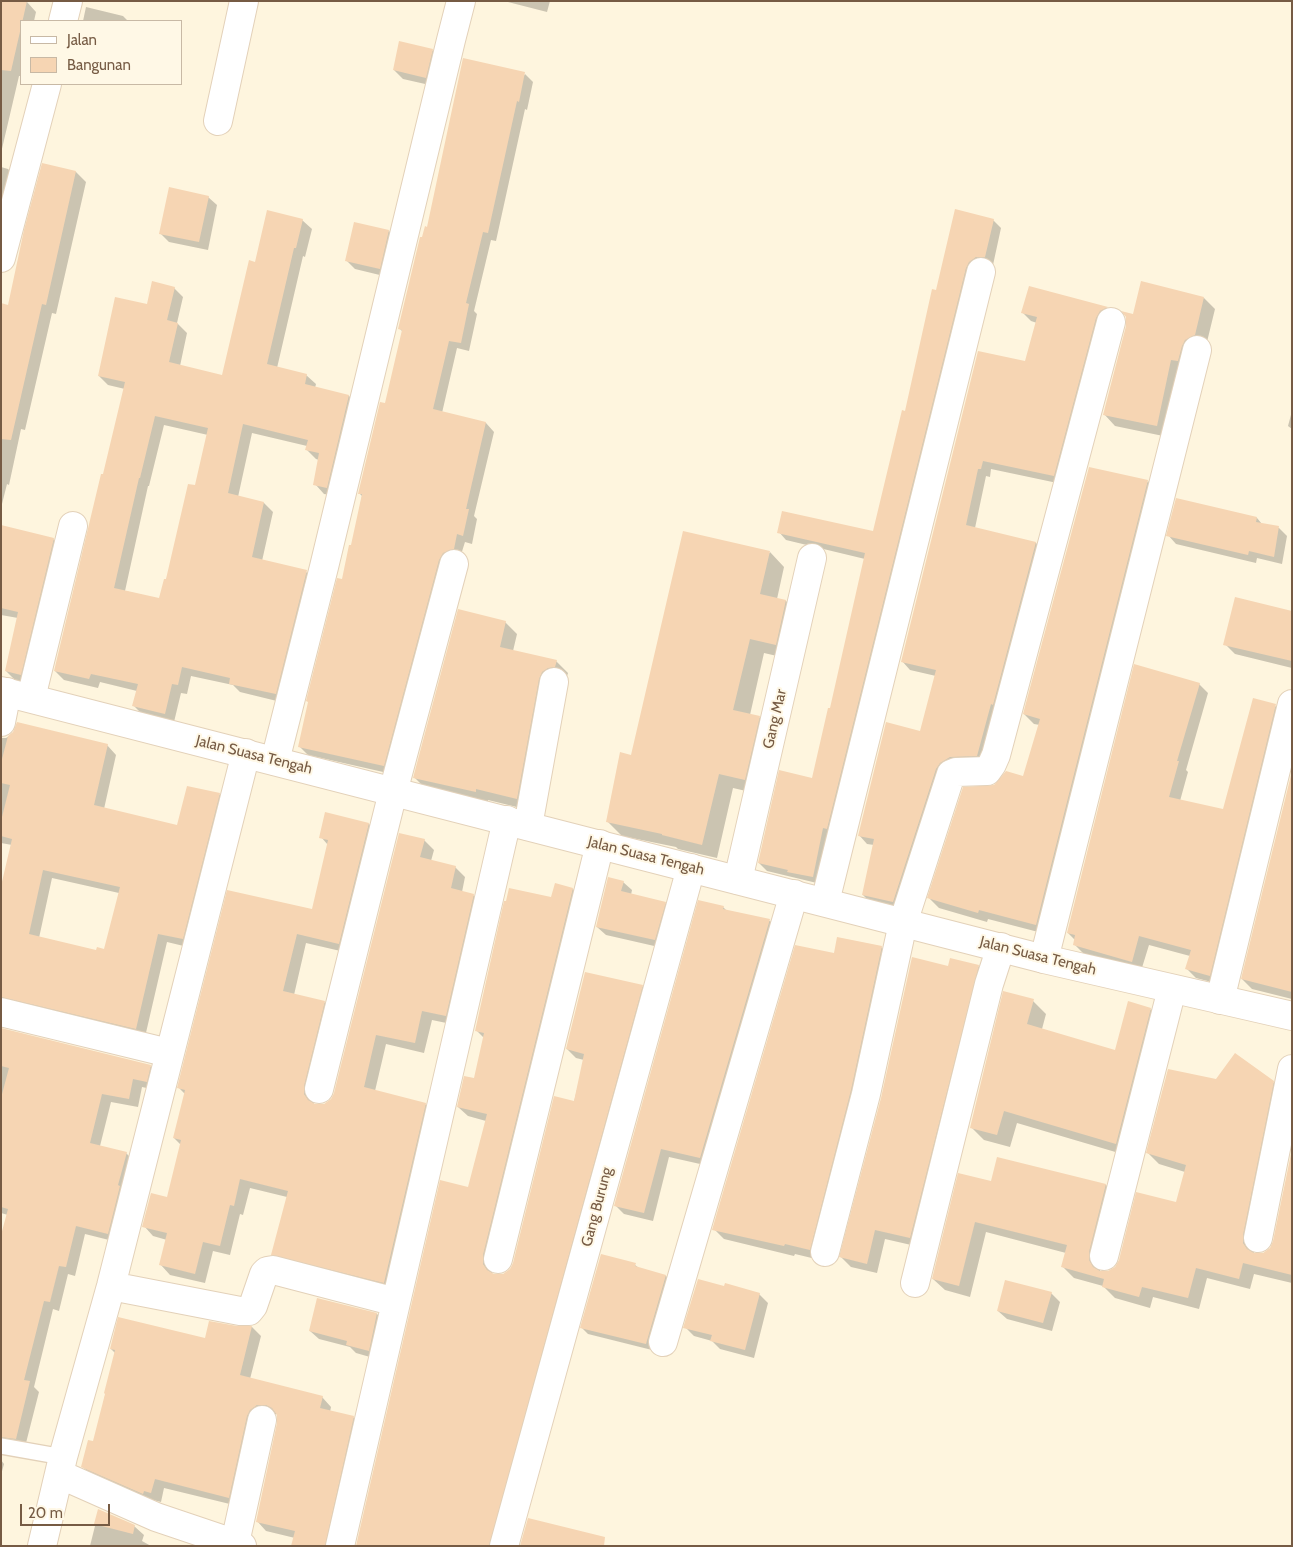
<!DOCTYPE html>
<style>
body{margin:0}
#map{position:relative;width:1293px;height:1547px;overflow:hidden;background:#fef5de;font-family:Cabin,sans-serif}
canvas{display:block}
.frame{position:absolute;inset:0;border:2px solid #765b44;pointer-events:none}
.legend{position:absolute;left:20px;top:20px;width:162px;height:65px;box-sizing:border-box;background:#fff8e6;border:1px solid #c8b9a5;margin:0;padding:6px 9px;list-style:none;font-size:15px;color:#765b44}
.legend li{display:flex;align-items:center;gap:10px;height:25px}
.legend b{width:25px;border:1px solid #c8b9a5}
.scale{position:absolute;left:20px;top:1504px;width:90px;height:22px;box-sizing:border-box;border:2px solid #765b44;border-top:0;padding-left:6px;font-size:15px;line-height:18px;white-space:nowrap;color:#765b44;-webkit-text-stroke:4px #fff8e6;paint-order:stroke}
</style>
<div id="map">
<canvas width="1293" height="1547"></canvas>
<div class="frame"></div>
<ul class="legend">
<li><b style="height:6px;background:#fff"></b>Jalan</li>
<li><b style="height:14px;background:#f6d5b3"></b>Bangunan</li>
</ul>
<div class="scale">20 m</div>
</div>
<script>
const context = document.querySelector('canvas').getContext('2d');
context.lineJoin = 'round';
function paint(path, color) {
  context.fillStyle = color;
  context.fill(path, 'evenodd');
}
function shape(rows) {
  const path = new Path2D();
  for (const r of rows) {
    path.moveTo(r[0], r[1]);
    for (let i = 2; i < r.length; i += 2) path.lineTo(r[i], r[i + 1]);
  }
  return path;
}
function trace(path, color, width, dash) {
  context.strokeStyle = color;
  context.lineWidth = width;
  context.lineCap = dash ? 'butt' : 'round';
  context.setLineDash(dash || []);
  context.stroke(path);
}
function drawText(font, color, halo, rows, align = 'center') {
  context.font = font + ' Cabin,sans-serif';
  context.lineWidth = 4;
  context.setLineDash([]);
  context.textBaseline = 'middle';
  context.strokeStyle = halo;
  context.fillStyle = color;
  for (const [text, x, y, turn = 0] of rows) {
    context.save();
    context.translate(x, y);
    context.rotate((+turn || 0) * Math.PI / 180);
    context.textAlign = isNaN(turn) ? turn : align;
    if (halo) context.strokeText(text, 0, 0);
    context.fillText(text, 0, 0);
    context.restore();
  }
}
const shadow = shape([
 [1,1,27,2,36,12,34,21,21,21,21,76,19,76,1,153],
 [504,1,550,1,547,12],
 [86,7,123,16,128,21,83,21],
 [432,50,441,59,434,86,403,79,394,70],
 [525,74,533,82,527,110,525,109,496,241,491,240,474,311,477,314,469,351,457,348,442,413,486,423,494,432,474,516,477,519,472,544,465,542,392,774,308,755,299,746,352,547,362,496,359,493,386,405,403,332,399,328,423,239,428,228],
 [43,164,76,172,86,182,56,314,52,313,25,430,21,429,9,485,7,484,1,508,1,307,9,306],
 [1,167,8,169,18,179,11,205,1,202],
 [208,197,217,205,208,250,169,242,160,233],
 [302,220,312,229,305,257,303,256,277,368,306,375,316,384,315,388,349,396,358,405,336,496,324,494,315,484,319,460,316,459,307,450,307,446,252,433,238,497,264,503,273,512,262,561,306,572,316,581,285,703,240,692,233,685,191,676,187,694,181,693,174,722,143,715,134,706,137,691,100,682,98,688,64,680,55,671,125,389,108,385,99,376,148,306,174,288,183,297,177,323,187,333,180,366,223,377,256,263],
 [164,425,208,435,196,487,160,599,125,591,148,486,149,486],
 [993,220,1001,228,993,265,984,265,821,884,767,871,759,863,813,779,831,710,865,559,786,540,779,532,874,533,937,292],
 [389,231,397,240,388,277,355,269,346,260],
 [1030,287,1107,308,1115,316,1062,484,991,469,990,477,986,476,975,528,1036,543,1044,552,985,764,959,766,902,910,872,904,863,895,874,845,867,844,859,835,921,733,936,676,910,670,902,661,979,352,1026,362,1037,323,1031,321,1023,313],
 [1204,298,1215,309,1206,346,1168,437,1115,426,1104,414,1134,315],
 [1292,411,1292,429,1288,426],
 [1148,481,1157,491,1046,934,988,919,987,922,939,908,929,898,995,786,1024,777,1040,725,1034,724,1024,714],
 [1257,518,1262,524,1279,528,1287,536,1282,564,1257,558,1256,563,1176,544,1168,535],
 [1,527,53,539,63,549,30,684,16,681,6,671,18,618,1,615],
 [770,552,784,567,777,599,786,601,800,615,790,659,764,653,750,715,759,717,774,732,759,794,733,788,717,858,678,849,676,847,622,836,607,821,632,756],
 [1292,612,1292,668,1235,654,1225,644],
 [505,622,517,634,513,651,556,661,568,673,529,810,488,800,488,803,426,789,414,777],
 [1199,684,1208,693,1186,770,1188,772,1180,801,1223,811,1275,706,1285,715,1219,984,1196,978,1187,969,1190,956,1149,945,1141,971,1084,954,1074,944,1075,940,1068,933],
 [13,734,107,745,116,755,104,809,178,827,219,794,228,803,192,948,167,942,145,1037,1,1009,1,891,12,845,1,843,1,738,6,738],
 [52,878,119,893,105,950,97,951,39,938],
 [1292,776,1292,999,1252,989,1242,979],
 [369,824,378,834,349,953,306,943,294,995,324,1002,334,1012,313,1096,314,1105,323,1105,331,1101,335,1093,424,840,434,850,431,861,455,867,465,877,462,892,473,895,483,905,456,1025,432,1020,424,1053,386,1044,375,1091,425,1104,435,1114,394,1292,283,1264,273,1254,287,1197,250,1188,243,1215,240,1214,230,1255,213,1251,205,1283,170,1275,161,1265,167,1240,153,1236,144,1226,168,1199,181,1145,174,1138,185,1094,179,1088,313,911,328,845,321,837],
 [623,882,632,890,631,895,665,903,674,911,663,948,606,935,597,927],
 [573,889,582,898,492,1266,492,1274,503,1275,511,1270,574,1102,584,1060,576,1058,567,1049,642,986,651,995,500,1546,357,1546,469,1189,486,1121,468,1116,458,1107,475,1080,484,1038,476,1030,552,898],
 [723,907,727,911,770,921,778,929,709,1166,669,1157,653,1221,624,1214,615,1205],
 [881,947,891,957,820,1260,795,1254,794,1256,724,1239,714,1229],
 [978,966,988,976,920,1247,885,1239,877,1273,851,1267,841,1257,949,967],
 [1033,1001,1046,1014,1042,1029,1116,1052,1151,1009,1164,1022,1129,1156,1017,1123,1010,1147,984,1140,971,1127],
 [1,1029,150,1066,160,1075,156,1090,142,1087,138,1107,111,1102,100,1146,126,1153,135,1162,117,1242,85,1234,75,1276,68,1274,59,1311,53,1309,34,1387,39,1392,26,1443,10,1439,8,1446,2,1450,1,1456,1,1240,8,1215,1,1213],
 [1216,1081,1273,1082,1284,1093,1253,1247,1254,1254,1263,1254,1270,1250,1274,1242,1292,1156,1292,1283,1254,1274,1250,1289,1207,1278,1199,1309,1153,1297,1150,1308,1115,1298,1103,1286,1074,1278,1063,1267,1066,1253,986,1232,970,1297,945,1290,933,1279,992,1182,1106,1185,1117,1197,1100,1264,1100,1272,1108,1272,1116,1267,1177,1203,1185,1172,1159,1164,1148,1153],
 [635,1265,639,1268,666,1276,672,1282,652,1350,588,1334,582,1328],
 [1051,1293,1060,1302,1052,1331,1007,1319,998,1311],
 [759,1294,768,1303,754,1358,720,1349,712,1341,694,1336,685,1327],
 [318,1299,377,1314,386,1323,377,1359,356,1353,350,1347,319,1339,310,1331],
 [252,1327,261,1336,250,1379,322,1397,331,1407,330,1412,353,1417,363,1427,335,1546,293,1546,295,1538,266,1531,257,1521,279,1423,278,1415,276,1414,267,1414,238,1506,164,1488,161,1502,153,1500,152,1503,92,1476,82,1466,94,1443,115,1353,111,1349,206,1340,237,1328],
 [1,1460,4,1464,1,1475],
 [99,1510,134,1526,144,1535,142,1541,151,1546,90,1546]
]);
const building = shape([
 [1,1,27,1,11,71,1,70],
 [399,41,433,49,426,78,393,70],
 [463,58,525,72,519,102,517,101,488,233,483,232,466,303,469,304,461,343,449,341,433,409,486,422,466,509,469,509,463,536,457,534,454,549,443,553,439,560,384,766,298,747,308,702,306,701,337,578,342,579,349,545,351,545,362,494,358,494,380,402,385,403,402,330,398,329,420,237,422,237,425,226,427,227],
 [42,163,76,171,46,305,42,304,11,440,1,439,1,303,8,305,24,230],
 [169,187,209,196,199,242,159,234],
 [955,209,994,219,985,257,976,257,969,262,966,268,827,829,823,828,813,877,787,872,788,870,758,863,779,770,812,778,828,708,830,708,865,553,777,533,782,511,873,531,902,410,905,411,932,289,936,290],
 [267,210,303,219,296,248,294,248,267,364,307,374,305,384,349,395,327,488,313,485,319,453,305,450,308,440,243,424,228,493,264,502,252,557,307,570,276,694,229,684,230,678,182,667,178,685,172,684,165,714,132,706,138,684,91,674,89,679,54,671,101,474,103,474,125,382,98,376,115,297,147,304,152,281,175,287,167,320,178,323,169,362,222,375,249,260,255,262],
 [155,416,208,428,195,485,188,484,166,579,164,579,159,598,114,588,139,478,140,478],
 [354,222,389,230,380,269,345,261],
 [1141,281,1204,297,1195,335,1185,340,1182,346,1178,361,1171,360,1157,426,1103,415,1126,326,1126,317,1121,311,1133,314],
 [1029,286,1108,307,1100,311,1096,318,1054,476,983,461,981,469,978,469,966,525,1036,542,993,705,991,704,977,756,950,757,940,763,936,769,893,902,862,895,874,839,858,836,886,722,920,731,936,670,901,662,978,351,1025,361,1037,317,1021,313],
 [1089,467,1148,480,1036,925,979,910,978,913,927,898,963,787,994,785,1006,771,1023,776,1040,719,1023,714],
 [1176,498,1257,517,1256,522,1279,526,1274,557,1249,551,1248,555,1166,536],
 [1,525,54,538,21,675,5,671,18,612,1,608],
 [683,531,770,551,760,594,786,600,776,645,750,639,733,710,760,716,745,780,719,774,702,845,662,835,662,834,606,822,620,752,631,755],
 [1235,597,1292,611,1292,661,1223,645],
 [458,609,506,621,500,647,557,660,555,667,548,668,542,672,539,679,517,799,476,789,476,792,413,778],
 [1134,664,1200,683,1177,761,1179,761,1169,797,1223,809,1253,698,1276,704,1210,976,1185,969,1191,950,1139,936,1132,962,1073,945,1075,935,1067,933],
 [17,722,108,744,94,805,177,825,187,786,220,793,183,939,158,934,136,1029,1,997,1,886,12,839,1,836,1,821,10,785,1,783,1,763,8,736,13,732],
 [43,870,120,887,104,949,97,947,96,950,29,934],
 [1292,771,1292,992,1241,979],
 [325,812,369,823,339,944,297,934,283,991,325,1001,304,1086,304,1094,308,1100,315,1104,324,1104,331,1099,334,1093,399,833,425,839,420,857,456,866,451,888,474,894,446,1016,422,1011,415,1043,376,1035,364,1087,426,1103,384,1283,271,1255,288,1191,240,1179,234,1206,230,1205,220,1246,203,1242,195,1274,159,1265,167,1233,142,1227,151,1193,167,1197,181,1140,173,1138,185,1090,177,1088,227,890,312,909,328,840,319,838],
 [608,877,624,881,621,891,666,902,655,940,596,927],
 [555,883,573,888,483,1255,483,1264,487,1270,494,1274,503,1274,510,1269,513,1263,554,1096,574,1101,584,1054,566,1049,585,972,643,985,489,1546,356,1546,440,1180,468,1187,487,1114,457,1107,464,1076,474,1078,484,1033,475,1031,504,901,506,901,509,888,551,897],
 [698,900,724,906,723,909,770,919,700,1158,661,1149,644,1213,614,1206],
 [837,937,882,946,851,1090,810,1250,785,1244,784,1246,712,1230,795,945,834,953],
 [912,957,948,966,950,958,979,965,910,1238,875,1230,867,1264,839,1257,881,1098],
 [1003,991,1034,999,1027,1024,1115,1050,1128,1001,1151,1008,1116,1144,1004,1111,997,1135,970,1128],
 [1,1028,151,1065,147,1082,133,1079,129,1099,102,1094,90,1143,127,1152,118,1185,120,1186,108,1234,76,1226,66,1267,59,1266,50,1302,44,1301,24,1380,30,1381,16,1439,1,1437,1,1235,8,1209,1,1207,1,1098,9,1068,1,1066],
 [1235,1053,1274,1081,1243,1235,1243,1243,1247,1249,1254,1253,1263,1253,1270,1248,1273,1241,1292,1149,1292,1275,1243,1263,1239,1279,1196,1268,1188,1298,1142,1287,1139,1297,1102,1287,1104,1279,1061,1267,1067,1245,975,1222,959,1286,932,1279,958,1173,991,1181,997,1157,1106,1184,1089,1252,1089,1260,1093,1267,1100,1271,1108,1271,1115,1267,1119,1260,1136,1192,1176,1202,1186,1165,1146,1153,1168,1069,1216,1079],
 [601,1254,636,1263,635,1266,666,1275,646,1344,580,1328],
 [698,1279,724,1286,725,1283,760,1293,745,1350,710,1341,712,1335,683,1328],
 [1005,1280,1052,1292,1043,1323,997,1311],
 [317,1298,377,1313,369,1351,346,1345,347,1341,309,1331],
 [118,1317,205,1338,209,1321,237,1326,252,1326,240,1375,323,1396,320,1408,354,1416,325,1546,291,1546,295,1531,256,1522,277,1423,277,1415,272,1408,266,1405,257,1405,250,1410,247,1416,229,1498,155,1479,151,1493,144,1491,143,1494,81,1467,88,1440,93,1441,105,1394,104,1393,115,1350,110,1349],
 [98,1509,135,1525,133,1534,94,1524],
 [528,1518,605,1537,604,1546,520,1546]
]);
const service = shape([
 [1,1446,63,1457]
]);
const minor = shape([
 [63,21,68,1],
 [218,121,244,1],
 [1,258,47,84],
 [31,698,73,526],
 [1,722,7,692],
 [275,761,324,567,451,40,461,1],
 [528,826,554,682],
 [738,880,812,558],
 [825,902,981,272],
 [1044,959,1197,350],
 [1220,1000,1292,704],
 [1,1012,169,1053],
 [319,1089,393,792,454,564],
 [1258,1238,1292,1069],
 [825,1252,866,1094,903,923,951,774,956,772,987,771,992,764,996,755,1111,322],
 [1104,1256,1172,989],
 [498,1259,600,844],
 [915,1283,989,984,1001,947],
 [111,1286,240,1311,249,1311,253,1306,264,1274,267,1271,273,1270,396,1302],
 [663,1342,794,894],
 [59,1474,156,1517,242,1546],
 [235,1543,262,1420],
 [42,1546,63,1457,111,1286,246,753],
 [340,1546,507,820],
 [504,1546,691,868]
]);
const tertiary = shape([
 [1,691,1044,959,1292,1016]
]);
const streetNames = [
 ["Gang Mar",775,719,-77],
 ["Jalan Suasa Tengah",254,755,14],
 ["Jalan Suasa Tengah",646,856,14],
 ["Jalan Suasa Tengah",1038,956,14],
 ["Gang Burung",597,1207,-75]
];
paint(shadow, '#0003');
paint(building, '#f6d5b3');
trace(service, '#e3d1b9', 18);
trace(minor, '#e3d1b9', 30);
trace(tertiary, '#e3d1b9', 30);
trace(service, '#fff', 15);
trace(minor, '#fff', 28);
trace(tertiary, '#fff', 28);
drawText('15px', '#765b44', '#fff8e6', streetNames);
</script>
